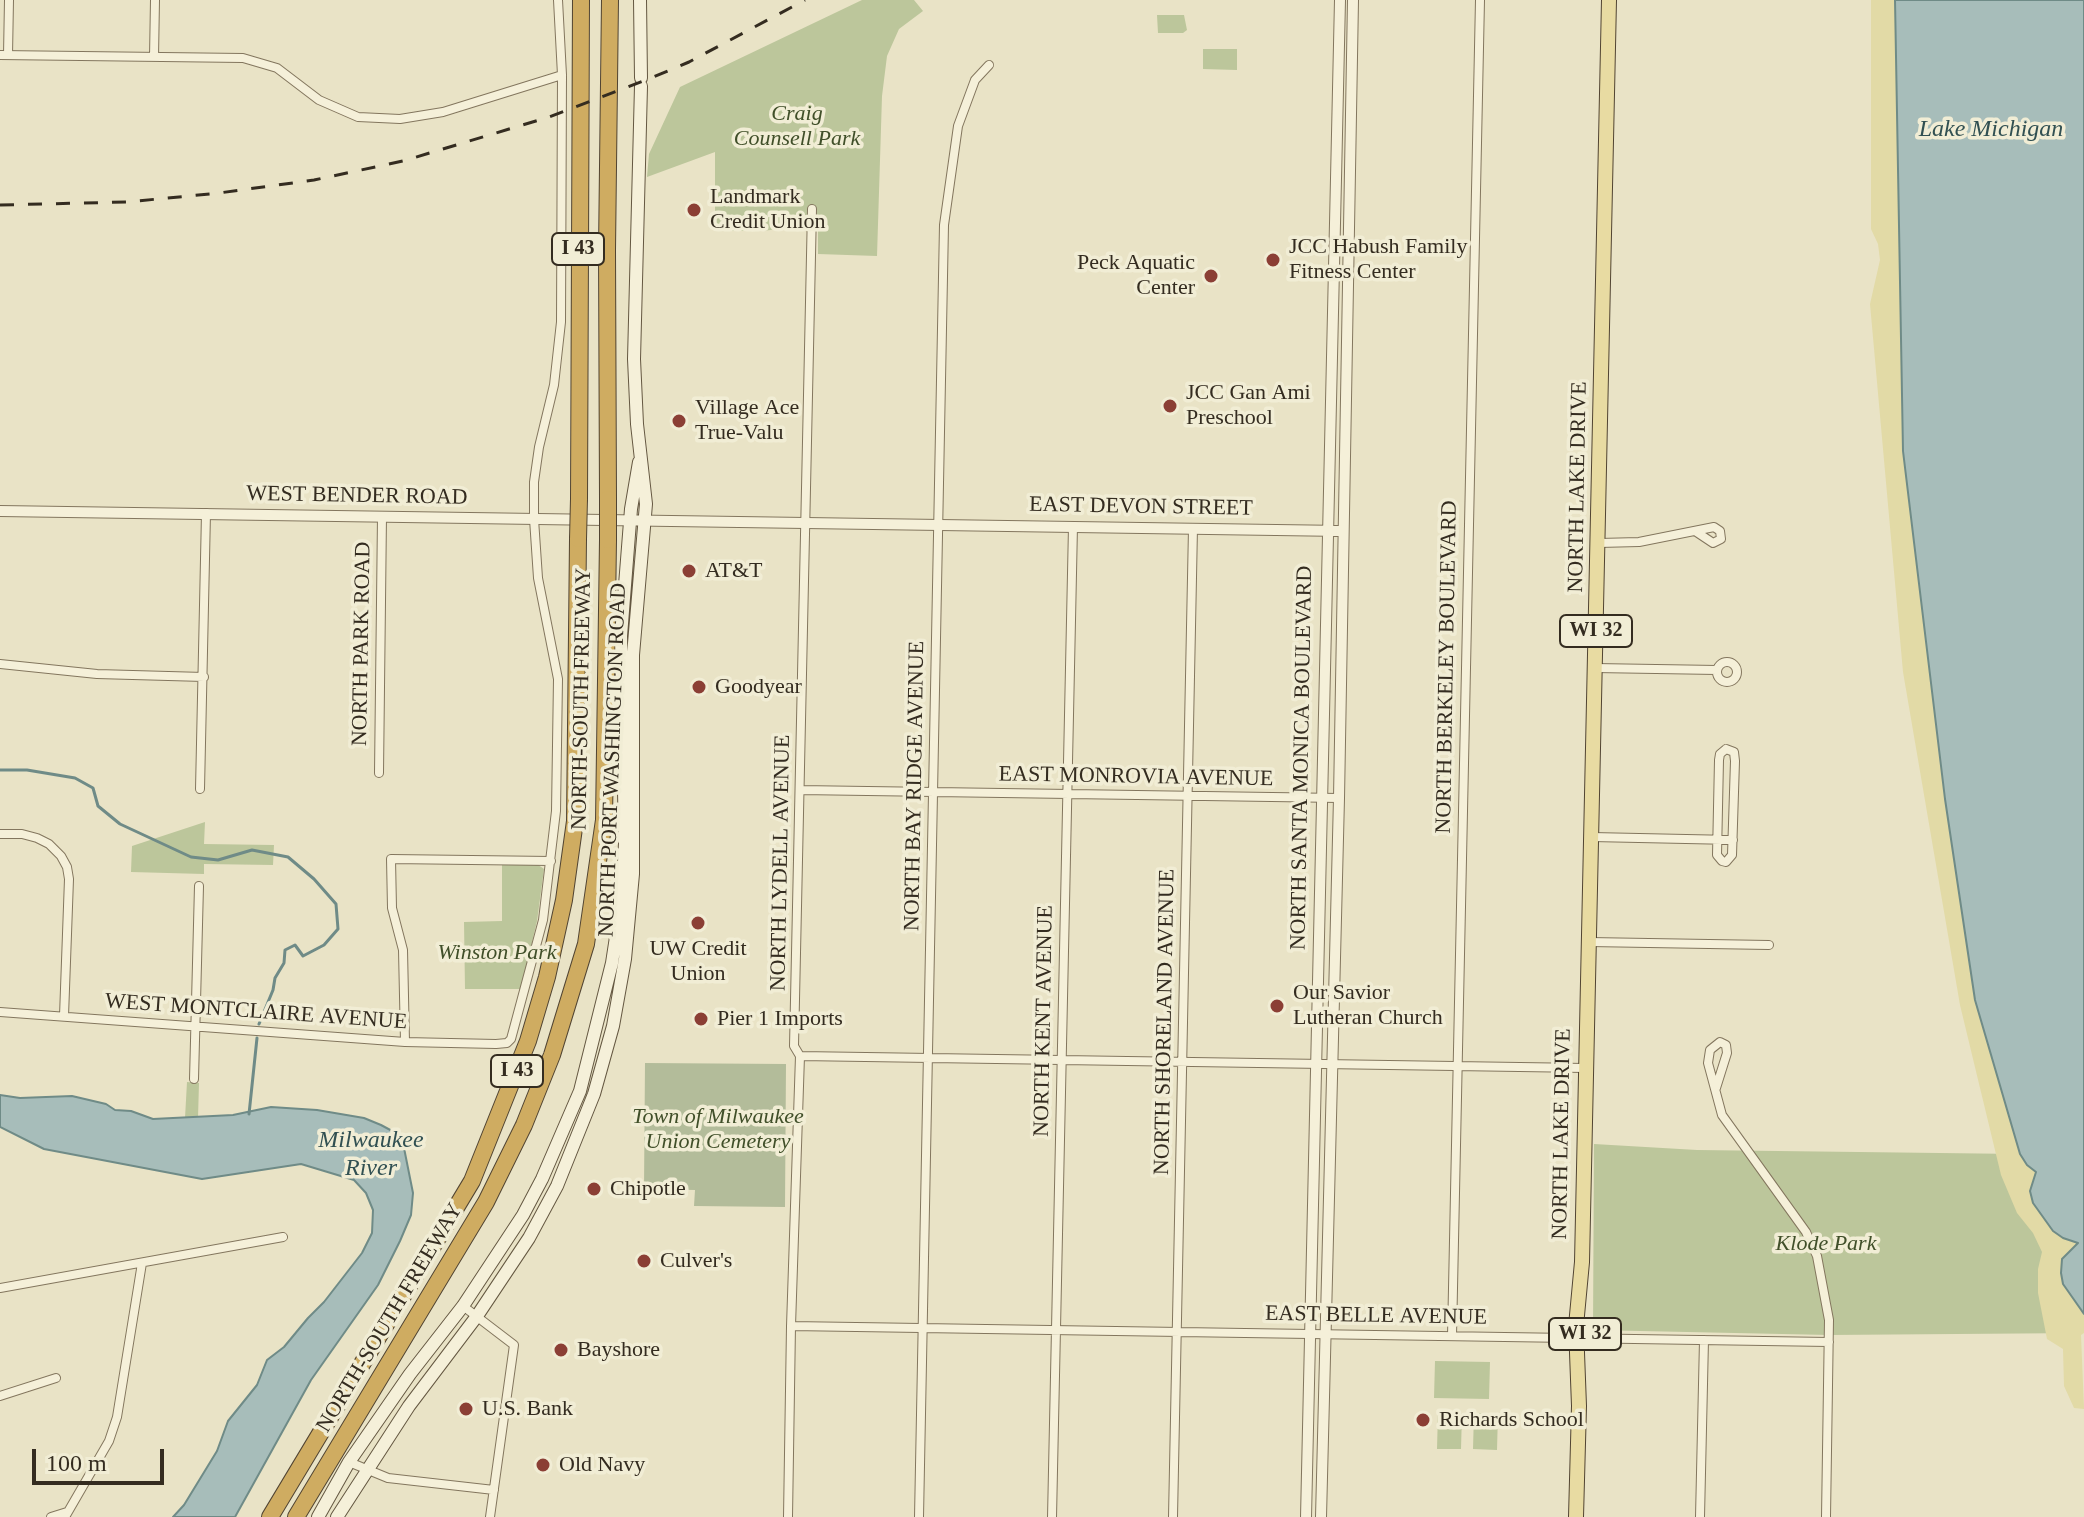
<!DOCTYPE html>
<style>
body{margin:0}
#map{position:relative;width:2084px;height:1517px;overflow:hidden;background:#e9e3c6;font-family:"Times New Roman",serif}
canvas{display:block}
.scale{position:absolute;left:32px;top:1449px;width:132px;height:36px;box-sizing:border-box;border:4px solid #342c20;border-top:0;padding-left:10px;font-size:24px;line-height:28px;white-space:nowrap;color:#342c20;-webkit-text-stroke:6px #f1edd5;paint-order:stroke}
</style>
<div id="map">
<canvas width="2084" height="1517"></canvas>
<div class="scale">100 m</div>
</div>
<script>
const context = document.querySelector('canvas').getContext('2d');
context.lineJoin = 'round';
function paint(path, color) {
  context.fillStyle = color;
  context.fill(path, 'evenodd');
}
function shape(rows) {
  const path = new Path2D();
  for (const r of rows) {
    if (r.length === 3) {
      path.moveTo(r[0] + r[2], r[1]);
      path.arc(r[0], r[1], r[2], 0, 2 * Math.PI);
      continue;
    }
    path.moveTo(r[0], r[1]);
    for (let i = 2; i < r.length; i += 2) path.lineTo(r[i], r[i + 1]);
  }
  return path;
}
function trace(path, color, width, dash) {
  context.strokeStyle = color;
  context.lineWidth = width;
  context.lineCap = dash ? 'butt' : 'round';
  context.setLineDash(dash || []);
  context.stroke(path);
}
function drawText(font, color, halo, rows, align = 'center') {
  context.font = font + ' "Times New Roman",serif';
  context.lineWidth = 7;
  context.setLineDash([]);
  context.textBaseline = 'middle';
  context.strokeStyle = halo;
  context.fillStyle = color;
  for (const [text, x, y, turn = 0] of rows) {
    context.save();
    context.translate(x, y);
    context.rotate((+turn || 0) * Math.PI / 180);
    context.textAlign = isNaN(turn) ? turn : align;
    if (halo) context.strokeText(text, 0, 0);
    context.fillText(text, 0, 0);
    context.restore();
  }
}
const green = shape([
 [862,0,914,0,923,11,899,29,887,56,882,96,877,256,818,254,818,225,761,231,715,231,715,152,647,177,649,154,680,87],
 [1157,15,1184,15,1187,30,1183,33,1158,33],
 [1203,49,1237,49,1237,70,1203,69],
 [205,822,204,844,274,845,273,865,204,864,204,874,131,872,132,846],
 [502,864,537,864,544,869,537,921,521,989,465,989,464,922,502,921],
 [187,1082,199,1083,198,1118,185,1118],
 [1594,1144,1697,1150,2020,1154,2027,1165,2036,1172,2033,1203,2039,1213,2053,1231,2063,1238,2079,1243,2070,1250,2061,1273,2064,1284,2084,1314,2084,1333,1829,1335,1593,1330],
 [1435,1361,1490,1362,1489,1399,1434,1398],
 [1438,1412,1462,1413,1461,1449,1437,1449],
 [1474,1413,1498,1413,1497,1450,1473,1449]
]);
const sand = shape([
 [1871,0,1895,0,1903,451,1945,799,1975,1000,2020,1154,2027,1165,2036,1172,2030,1191,2033,1203,2053,1231,2063,1238,2079,1243,2070,1250,2061,1273,2064,1284,2084,1314,2084,1333,2081,1335,2084,1409,2074,1408,2064,1386,2063,1349,2047,1339,2038,1293,2038,1269,2042,1252,2033,1233,2017,1213,2001,1175,1960,1005,1903,672,1870,304,1880,260,1878,244,1871,229]
]);
const cemetery = shape([
 [645,1063,786,1064,785,1207,694,1206,695,1190,644,1189]
]);
const water = shape([
 [1895,0,2084,0,2084,1314,2063,1284,2061,1273,2062,1259,2078,1243,2063,1238,2053,1231,2033,1203,2030,1191,2036,1172,2027,1165,2020,1154,1975,1000,1945,799,1903,451,1895,0],
 [0,1095,20,1098,72,1096,106,1104,115,1110,131,1111,153,1119,233,1115,271,1107,317,1110,364,1118,381,1125,394,1132,404,1148,413,1193,411,1215,400,1241,378,1285,311,1380,235,1517,173,1517,184,1505,217,1451,228,1421,257,1385,267,1360,284,1347,308,1318,324,1302,362,1253,372,1233,373,1210,366,1193,354,1180,301,1164,202,1179,44,1149,0,1127,0,1095]
]);
const stream = shape([
 [0,770,27,770,75,778,93,788,98,806,120,824,191,857,218,860,252,850,288,857,314,879,336,904,338,929,324,945,303,956,295,945,285,950,284,963,275,978,273,990,259,1024],
 [249,1114,257,1038]
]);
const minor = shape([
 [0,55,243,58,277,68,319,100,358,117,400,119,443,112,562,75],
 [8,55,9,0],
 [154,57,155,0],
 [1599,543,1639,542,1714,527,1720,531,1721,539,1713,543,1695,531],
 [1727,672,10],
 [0,664,97,674,204,677],
 [1595,668,1717,670],
 [1726,749,1734,752,1735,761,1732,855,1726,862,1722,861,1717,855,1719,760,1720,754,1726,749],
 [379,773,382,516],
 [200,789,206,513],
 [800,790,1339,798],
 [0,834,22,834,37,838,49,844,61,856,67,867,69,879,64,1016],
 [1592,837,1733,840],
 [1589,942,1769,945],
 [0,1012,405,1042,496,1044,507,1043,511,1039,543,920,556,811,558,679,538,578,534,519,534,482,539,447,554,385,561,322,562,75,558,0],
 [405,1042,403,950,392,908,391,859,551,861],
 [800,1056,1585,1068],
 [194,1079,199,886],
 [1716,1088,1727,1053,1726,1045,1720,1042,1710,1050,1708,1063,1722,1115,1806,1232,1817,1256,1829,1320,1826,1517],
 [0,1288,283,1237],
 [463,1306,514,1345,490,1517],
 [791,1326,1829,1342],
 [1452,1336,1480,0],
 [0,1396,56,1378],
 [349,1462,388,1478,494,1490],
 [51,1517,67,1512],
 [65,1517,109,1441,117,1417,142,1263],
 [788,1517,791,1326,800,1056,794,1046,812,209],
 [919,1517,944,225,958,126,975,80,989,65],
 [1052,1517,1073,526],
 [1173,1517,1193,528],
 [1700,1517,1704,1340]
]);
const tertiary = shape([
 [0,511,1343,531],
 [1306,1517,1340,0],
 [1321,1517,1339,798,1353,0]
]);
const secondary = shape([
 [640,0,641,78],
 [318,1517,349,1462,410,1374,463,1306,523,1215,542,1179,580,1091,612,963,622,898,625,843,621,636,631,509,639,462],
 [337,1517,409,1406,477,1316,529,1238,557,1186,594,1094,613,1026,625,959,633,874,633,655,646,504,637,424,634,359,641,86]
]);
const primary = shape([
 [1576,1517,1579,1406,1576,1326,1582,1262,1609,0]
]);
const motorway = shape([
 [579,499,581,0],
 [608,499,607,250,610,0],
 [270,1517,472,1181,528,1041,547,977,564,900,575,821,578,539],
 [296,1517,486,1202,524,1125,552,1055,586,944,604,820,608,540]
]);
const rail = shape([
 [0,205,127,202,219,193,314,180,403,161,549,117,651,78,689,62,805,0]
]);
const motorwayBridge = shape([
 [608,499,608,540],
 [578,539,579,499]
]);
const markers = [
 [694,210,8,"#8b3f35"],
 [1273,260,8,"#8b3f35"],
 [1211,276,8,"#8b3f35"],
 [1170,406,8,"#8b3f35"],
 [679,421,8,"#8b3f35"],
 [689,571,8,"#8b3f35"],
 [699,687,8,"#8b3f35"],
 [698,923,8,"#8b3f35"],
 [1277,1006,8,"#8b3f35"],
 [701,1019,8,"#8b3f35"],
 [594,1189,8,"#8b3f35"],
 [644,1261,8,"#8b3f35"],
 [561,1350,8,"#8b3f35"],
 [466,1409,8,"#8b3f35"],
 [1423,1420,8,"#8b3f35"],
 [543,1465,8,"#8b3f35"]
];
const shields = [
 [578,249,52],
 [1596,631,72],
 [517,1071,52],
 [1585,1334,72]
];
const shieldNames = [
 ["I 43",578,249],
 ["WI 32",1596,631],
 ["I 43",517,1071],
 ["WI 32",1585,1334]
];
const parkNames = [
 ["Craig",797,114],
 ["Counsell Park",797,139],
 ["Winston Park",497,953],
 ["Town of Milwaukee",718,1117],
 ["Union Cemetery",718,1142],
 ["Klode Park",1826,1244]
];
const poiNames = [
 ["Landmark",710,197],
 ["Credit Union",710,222],
 ["JCC Habush Family",1289,247],
 ["Fitness Center",1289,272],
 ["Peck Aquatic",1195,263,"right"],
 ["Center",1195,288,"right"],
 ["JCC Gan Ami",1186,393],
 ["Preschool",1186,418],
 ["Village Ace",695,408],
 ["True-Valu",695,433],
 ["AT&T",705,571],
 ["Goodyear",715,687],
 ["UW Credit",698,949,"center"],
 ["Union",698,974,"center"],
 ["Our Savior",1293,993],
 ["Lutheran Church",1293,1018],
 ["Pier 1 Imports",717,1019],
 ["Chipotle",610,1189],
 ["Culver's",660,1261],
 ["Bayshore",577,1350],
 ["U.S. Bank",482,1409],
 ["Richards School",1439,1420],
 ["Old Navy",559,1465]
];
const streetNames = [
 ["NORTH LAKE DRIVE",1578,487,-89],
 ["WEST BENDER ROAD",357,496,1],
 ["EAST DEVON STREET",1141,507,1],
 ["NORTH PARK ROAD",362,644,-89],
 ["NORTH BERKELEY BOULEVARD",1447,667,-89],
 ["NORTH-SOUTH FREEWAY",582,699,-89],
 ["NORTH SANTA MONICA BOULEVARD",1302,758,-89],
 ["NORTH PORT WASHINGTON ROAD",613,760,-88],
 ["EAST MONROVIA AVENUE",1136,777,1],
 ["NORTH BAY RIDGE AVENUE",915,786,-89],
 ["NORTH LYDELL AVENUE",781,863,-89],
 ["WEST MONTCLAIRE AVENUE",256,1012,4],
 ["NORTH KENT AVENUE",1044,1021,-89],
 ["NORTH SHORELAND AVENUE",1165,1022,-89],
 ["NORTH LAKE DRIVE",1562,1134,-89],
 ["EAST BELLE AVENUE",1376,1316,1],
 ["NORTH-SOUTH FREEWAY",390,1318,-59]
];
const waterNames = [
 ["Lake Michigan",1991,130],
 ["Milwaukee",371,1141],
 ["River",371,1169]
];
paint(green, '#bcc69b');
paint(sand, '#e2daa6');
paint(cemetery, '#b3bc9a');
paint(water, '#a7bdba');
trace(water, '#6f8b87', 2);
trace(stream, '#6f8b87', 3);
trace(minor, '#83765e', 10);
trace(tertiary, '#83765e', 12);
trace(secondary, '#645741', 14);
trace(primary, '#514432', 16);
trace(motorway, '#514432', 18);
trace(minor, '#f5f0d9', 8);
trace(tertiary, '#f5f0d9', 10);
trace(secondary, '#f5f0d9', 12);
trace(primary, '#e8dba2', 14);
trace(motorway, '#cfac61', 16);
trace(rail, '#342c20', 3, [14, 14]);
trace(motorwayBridge, '#514432', 18, []);
trace(motorwayBridge, '#cfac61', 16);
for (const [x, y, r, color] of markers) {
  const dot = new Path2D();
  dot.arc(x, y, r, 0, 2 * Math.PI);
  context.fillStyle = color;
  context.fill(dot);
  trace(dot, '#f1edd5', 3);
}
for (const [x, y, w] of shields) {
  const box = new Path2D();
  box.roundRect(x - w / 2, y - 16, w, 32, 6);
  context.fillStyle = '#f1edd5';
  context.fill(box);
  trace(box, '#342c20', 2);
}
drawText('bold 20px', '#342c20', null, shieldNames);
drawText('italic 22px', '#404f29', '#f1edd5', parkNames);
drawText('22px', '#342c20', '#f1edd5', poiNames, 'left');
drawText('22px', '#342c20', '#f1edd5', streetNames);
drawText('italic 24px', '#315052', '#f1edd5', waterNames);
</script>
